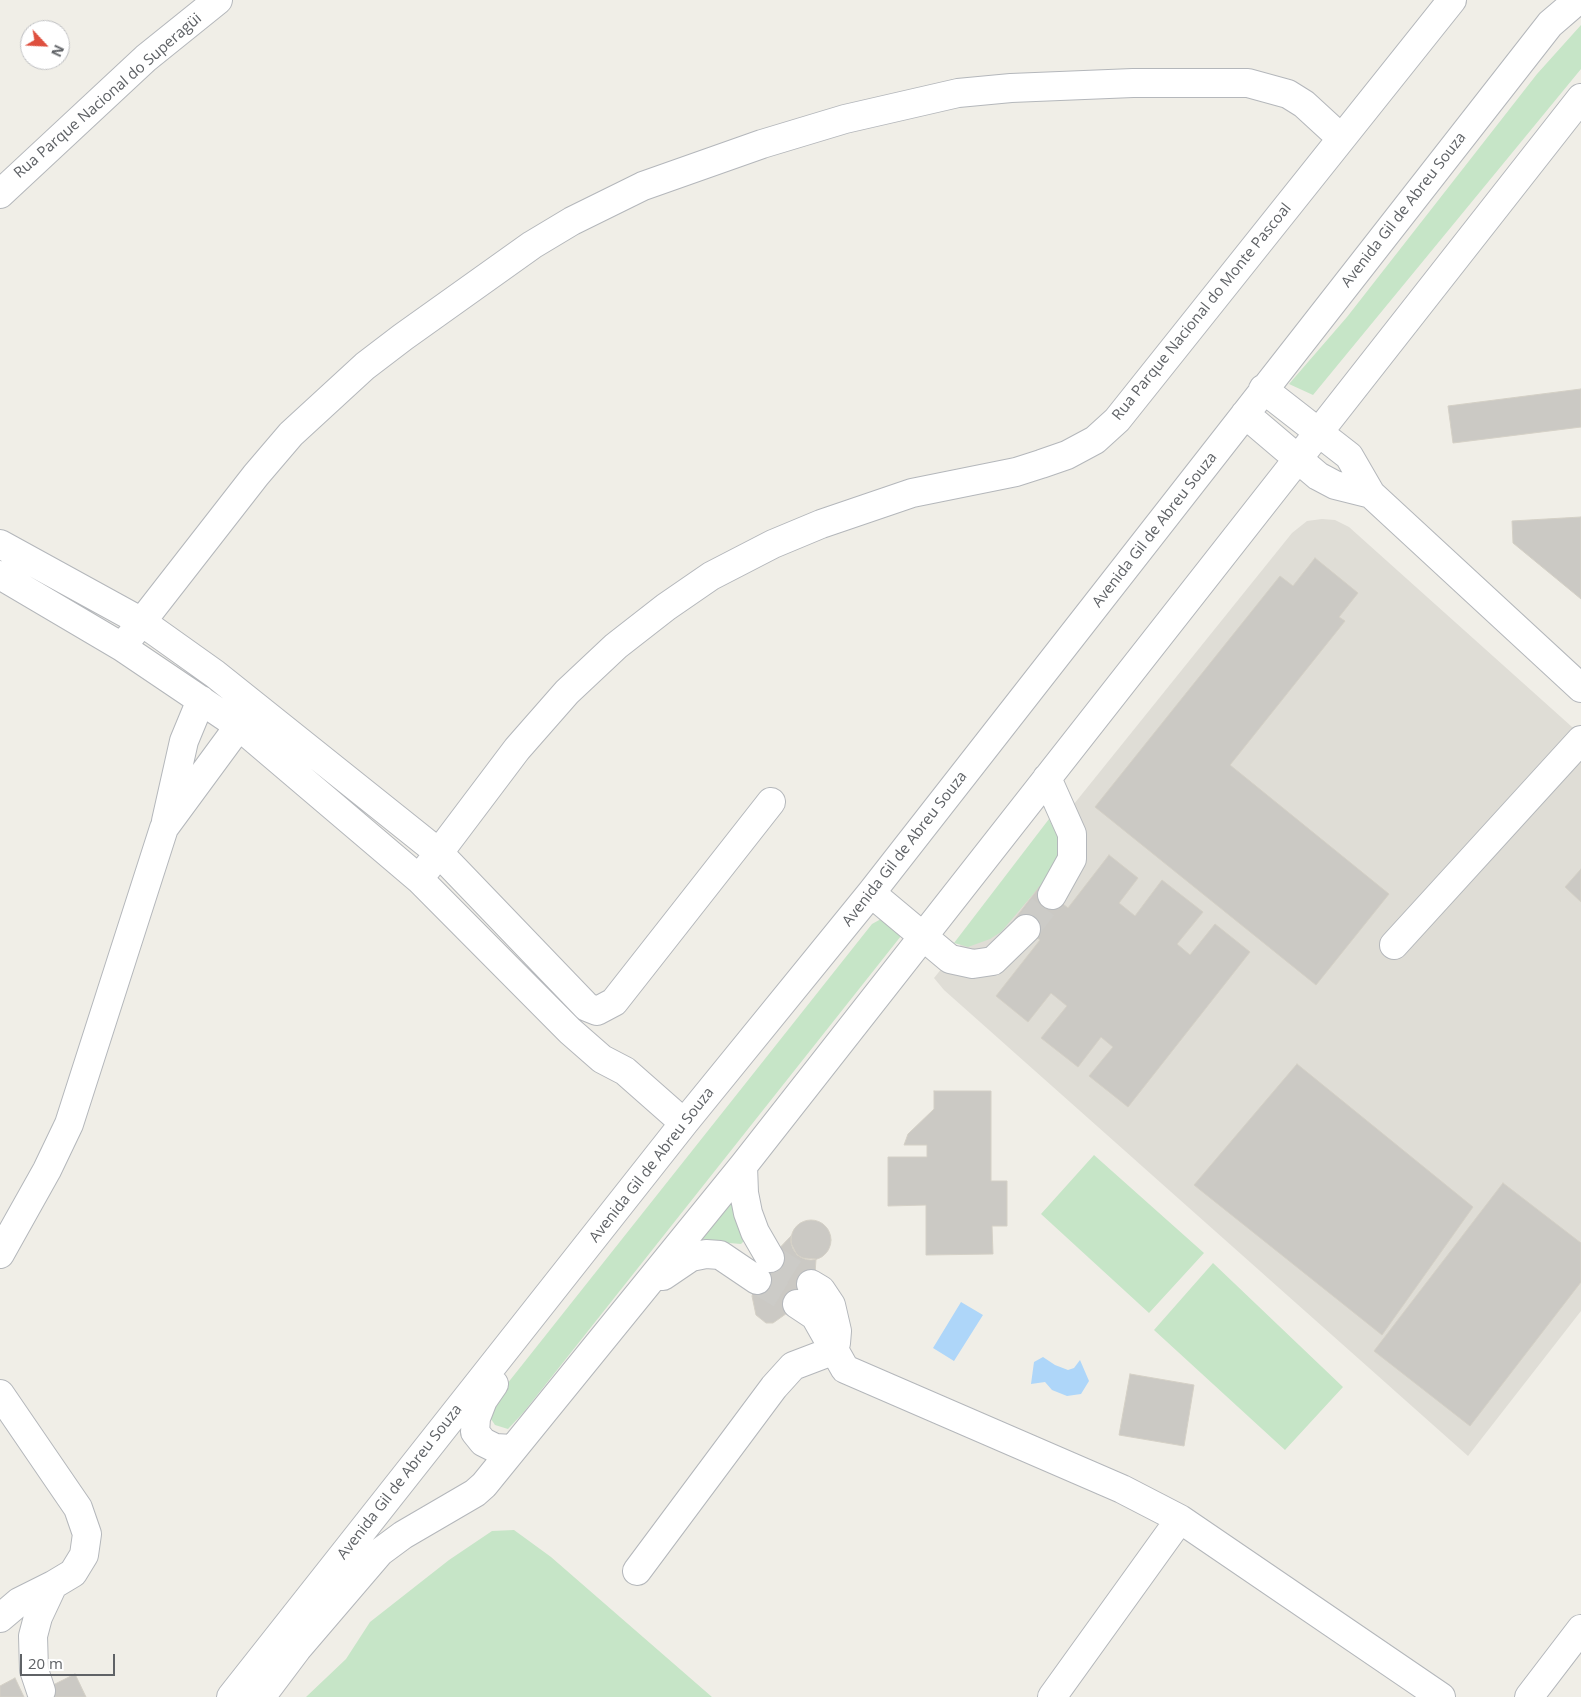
<!DOCTYPE html>
<meta charset="utf-8">
<style>
body{margin:0}
#map{position:relative;width:1581px;height:1697px;overflow:hidden;background:#f0eee7;font-family:"Open Sans",sans-serif}
canvas{display:block}
.north{position:absolute;left:20px;top:20px;width:50px;height:50px;box-sizing:border-box;background:#fff;border:1px solid #bfc0c2;border-radius:50%;rotate:115deg;font-size:14px;font-weight:700;line-height:20px;text-align:center;color:#5f6266}
.north::after{content:'';display:block;margin:auto;width:18px;height:22px;background:#de503f;clip-path:polygon(50% 0,100% 100%,50% 72%,0 100%)}
.scale{position:absolute;left:20px;top:1654px;width:95px;height:22px;box-sizing:border-box;border:2px solid #5f6266;border-top:0;padding-left:6px;font-size:15px;line-height:18px;white-space:nowrap;color:#5f6266;-webkit-text-stroke:4px #fff;paint-order:stroke}
</style>
<div id="map">
<canvas width="1581" height="1697"></canvas>
<div class="north">N</div>
<div class="scale">20 m</div>
</div>
<script>
const context = document.querySelector('canvas').getContext('2d');
context.lineJoin = 'round';
function paint(path, color) {
  context.fillStyle = color;
  context.fill(path, 'evenodd');
}
function shape(rows) {
  const path = new Path2D();
  for (const r of rows) {
    if (r.length === 3) {
      path.moveTo(r[0] + r[2], r[1]);
      path.arc(r[0], r[1], r[2], 0, 2 * Math.PI);
      continue;
    }
    path.moveTo(r[0], r[1]);
    for (let i = 2; i < r.length; i += 2) path.lineTo(r[i], r[i + 1]);
  }
  return path;
}
function trace(path, color, width, dash) {
  context.strokeStyle = color;
  context.lineWidth = width;
  context.lineCap = dash ? 'butt' : 'round';
  context.setLineDash(dash || []);
  context.stroke(path);
}
function drawText(font, color, halo, rows, align = 'center') {
  context.font = font + ' "Open Sans",sans-serif';
  context.lineWidth = 5;
  context.setLineDash([]);
  context.textBaseline = 'middle';
  context.strokeStyle = halo;
  context.fillStyle = color;
  for (const [text, x, y, turn = 0] of rows) {
    context.save();
    context.translate(x, y);
    context.rotate((+turn || 0) * Math.PI / 180);
    context.textAlign = isNaN(turn) ? turn : align;
    if (halo) context.strokeText(text, 0, 0);
    context.fillText(text, 0, 0);
    context.restore();
  }
}
const education = shape([
 [1322,519,1335,520,1349,527,1581,735,1581,1311,1468,1456,944,990,934,978,1292,533,1307,521]
]);
const green = shape([
 [1581,25,1581,69,1313,395,1289,384,1347,317,1537,74],
 [1049,819,1061,843,1061,851,1055,865,1040,886,1001,932,990,939,968,947,954,943],
 [881,919,900,931,901,936,523,1413,508,1429,495,1425,489,1416,507,1384,872,924],
 [1094,1155,1204,1253,1149,1313,1041,1214],
 [732,1200,745,1240,741,1244,705,1241,702,1238],
 [1213,1263,1343,1387,1285,1450,1154,1330],
 [514,1530,551,1557,712,1697,306,1697,346,1659,370,1622,449,1560,492,1531]
]);
const water = shape([
 [961,1302,983,1315,954,1361,933,1348],
 [1043,1357,1055,1365,1068,1370,1074,1368,1080,1360,1089,1381,1081,1394,1067,1396,1052,1390,1045,1382,1031,1384,1034,1362]
]);
const building = shape([
 [1581,389,1581,427,1453,443,1448,406,1581,389],
 [1581,517,1581,599,1513,543,1512,521,1581,517],
 [1315,558,1358,593,1339,617,1345,621,1230,765,1389,894,1316,985,1095,807,1280,576,1293,586,1315,558],
 [1109,855,1138,878,1119,903,1135,916,1162,880,1203,912,1177,944,1190,955,1215,924,1250,952,1128,1107,1089,1076,1113,1047,1101,1037,1078,1067,1041,1038,1067,1006,1051,993,1028,1022,996,996,1040,940,1014,920,1040,886,1068,908,1109,855],
 [1581,869,1581,902,1565,887,1581,869],
 [1297,1064,1473,1207,1382,1335,1194,1185,1297,1064],
 [934,1091,991,1091,991,1181,1007,1181,1007,1226,992,1226,993,1254,926,1255,926,1205,888,1206,888,1157,927,1157,927,1145,904,1145,908,1134,934,1109,934,1091],
 [1503,1183,1581,1243,1581,1282,1470,1426,1374,1351,1503,1183],
 [811,1240,20],
 [791,1236,791,1243,797,1255,803,1258,816,1259,815,1274,790,1311,773,1323,766,1323,756,1315,752,1296,757,1280,770,1258,791,1236],
 [1130,1374,1194,1385,1184,1446,1119,1435,1130,1374],
 [75,1674,86,1697,30,1697,41,1691,75,1674],
 [15,1678,24,1697,0,1697,0,1686,15,1678]
]);
const minorTunnel = shape([
 [1026,929,1052,895],
 [770,1258,811,1284],
 [757,1280,797,1304]
]);
const minor = shape([
 [0,194,146,58,218,0],
 [1263,389,1349,456,1371,494,1581,688],
 [1245,414,1318,476,1335,485,1371,494],
 [0,544,142,622,215,674,439,853,587,1007,597,1011,614,1002,771,802],
 [0,575,122,647,239,726,419,879,570,1031,602,1059,625,1071,684,1123],
 [122,647,256,475,291,434,365,366,403,337,532,245,572,221,643,186,762,144,845,119,958,93,1011,88,1133,83,1248,83,1288,94,1304,104,1341,138],
 [1047,778,1072,834,1072,859,1052,895],
 [166,821,184,741,201,700],
 [419,879,517,749,567,692,616,646,666,607,711,576,773,544,821,524,912,493,1016,472,1041,464,1067,455,1095,440,1117,420,1452,0],
 [871,893,950,959,973,964,993,961,1026,929],
 [1394,945,1581,740],
 [743,1166,744,1193,748,1213,755,1232,770,1258],
 [0,1254,47,1170,69,1124,164,828,239,726],
 [663,1276,691,1257,706,1254,720,1255,757,1280],
 [811,1284,821,1290,831,1305,837,1331,836,1343],
 [797,1304,815,1316,845,1369,1122,1489,1180,1519,1441,1697],
 [494,1384,483,1400,476,1418,475,1432,483,1442,495,1448,513,1449],
 [0,1394,78,1508,87,1534,84,1555,73,1573,53,1585,19,1602,0,1618],
 [637,1571,774,1387,793,1366,835,1350],
 [41,1691,34,1670,33,1636,38,1617,53,1585],
 [231,1697,684,1123,871,893,1550,24,1578,0],
 [261,1697,297,1649,380,1552,403,1535,475,1493,484,1485,743,1166,1581,98],
 [1052,1697,1180,1519],
 [1529,1697,1581,1629]
]);
const streetNames = [
 ["Rua Parque Nacional do Superagüi",108,96,-41],
 ["Avenida Gil de Abreu Souza",1404,210,-52],
 ["Rua Parque Nacional do Monte Pascoal",1202,312,-51],
 ["Avenida Gil de Abreu Souza",1155,530,-52],
 ["Avenida Gil de Abreu Souza",905,849,-52],
 ["Avenida Gil de Abreu Souza",652,1165,-52],
 ["Avenida Gil de Abreu Souza",400,1482,-52]
];
paint(education, '#dfddd6');
paint(green, '#c6e5c7');
paint(water, '#aed6f9');
paint(building, '#cbc9c4');
trace(building, '#d4d0c6', 1);
trace(minorTunnel, '#cccbc7', 28, [28, 14]);
trace(minor, '#b4b7bb', 30);
trace(minor, '#fff', 28);
drawText('15px', '#5f6266', '#fff', streetNames);
</script>
